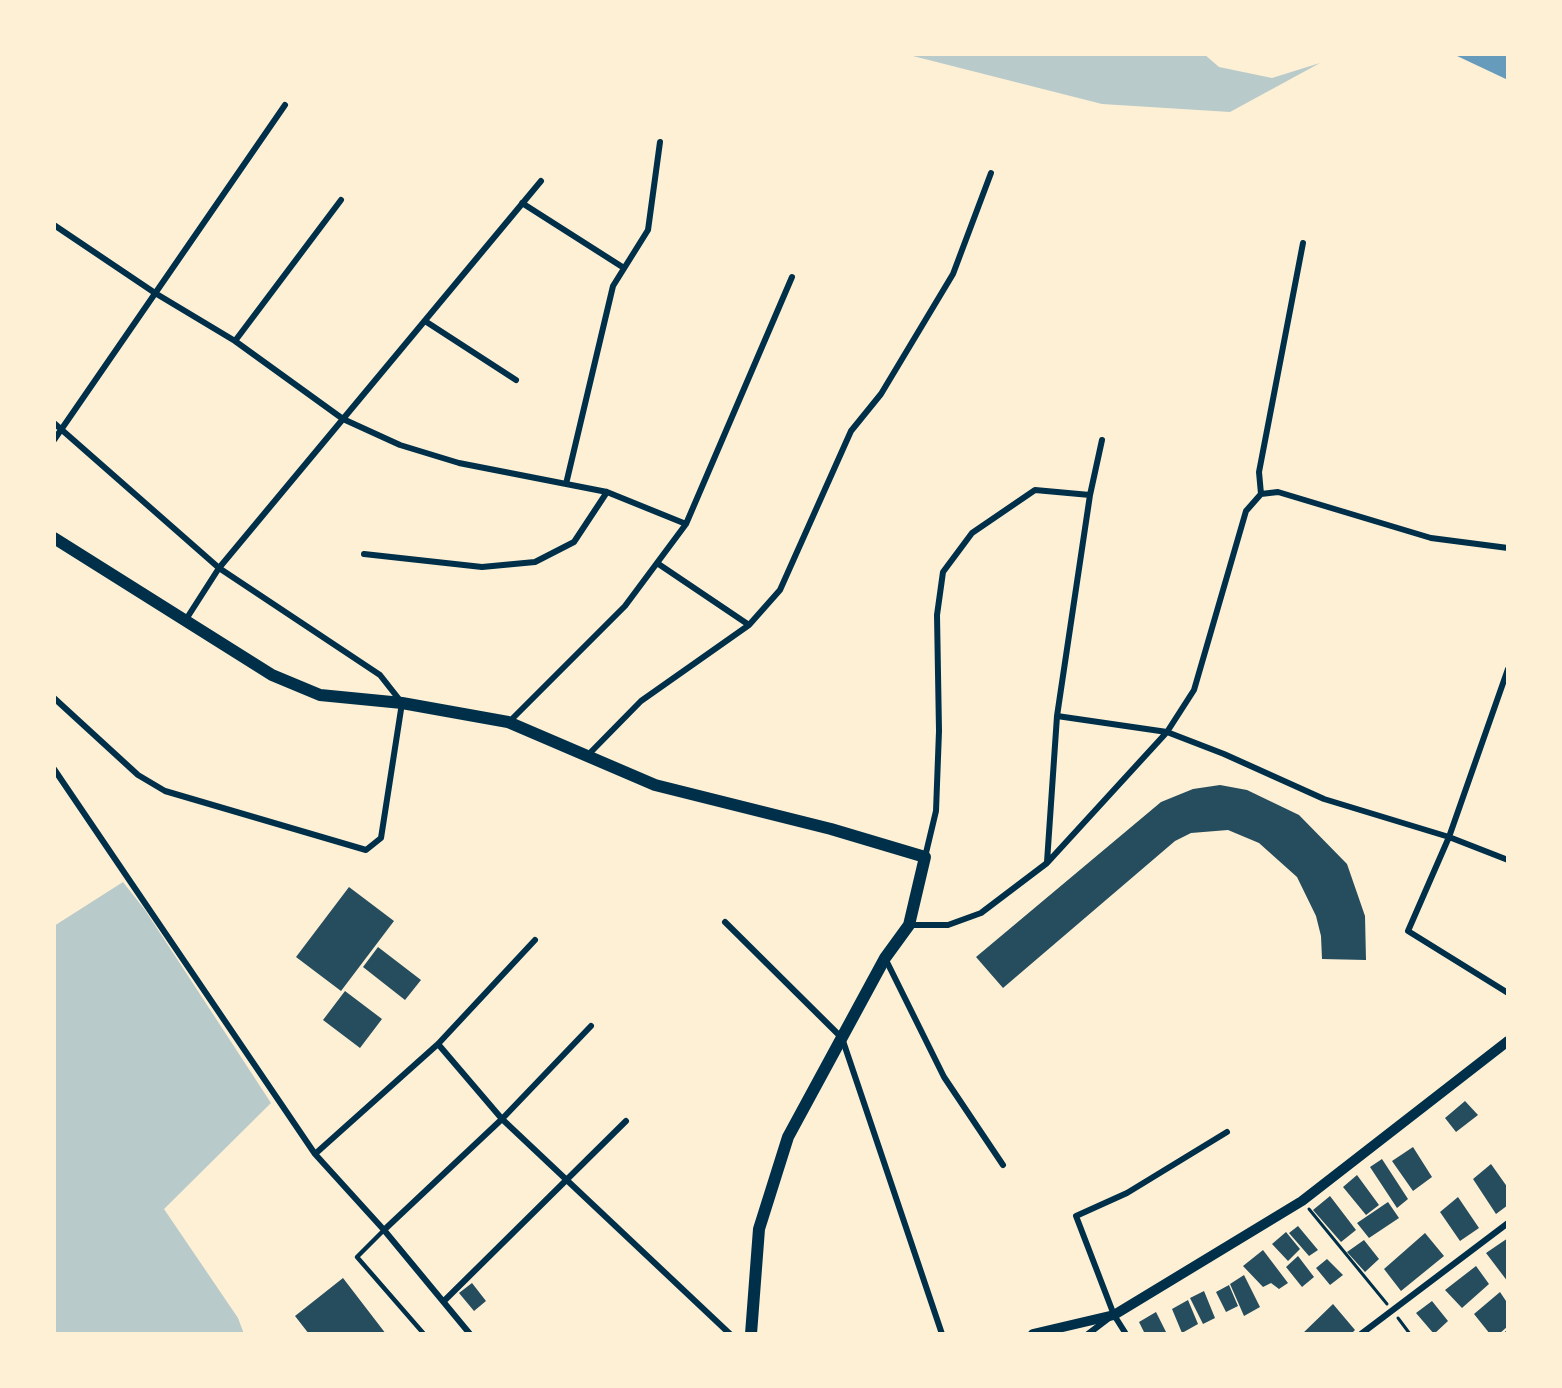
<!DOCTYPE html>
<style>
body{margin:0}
#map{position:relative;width:1562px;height:1388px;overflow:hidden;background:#fdf0d5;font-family:"PT Sans",sans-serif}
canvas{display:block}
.frame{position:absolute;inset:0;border:56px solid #fdf0d5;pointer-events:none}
</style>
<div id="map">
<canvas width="1562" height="1388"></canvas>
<div class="frame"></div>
</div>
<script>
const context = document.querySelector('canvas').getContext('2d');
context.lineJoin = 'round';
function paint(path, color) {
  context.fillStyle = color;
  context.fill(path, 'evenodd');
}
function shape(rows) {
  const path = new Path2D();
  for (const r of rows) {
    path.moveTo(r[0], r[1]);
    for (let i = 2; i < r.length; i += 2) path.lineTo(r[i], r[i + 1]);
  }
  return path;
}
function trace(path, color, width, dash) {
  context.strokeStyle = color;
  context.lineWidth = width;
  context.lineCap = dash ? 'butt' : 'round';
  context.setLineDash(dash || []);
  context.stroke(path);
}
const green = shape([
 [905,54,1204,54,1219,67,1272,78,1320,63,1230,112,1102,104],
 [123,882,145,910,271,1103,164,1209,238,1318,244,1334,54,1334,54,926]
]);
const water = shape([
 [1455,54,1508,54,1508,80,1455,55]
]);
const building = shape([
 [1220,785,1247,790,1299,815,1347,864,1365,916,1366,960,1322,959,1321,936,1316,916,1297,877,1259,843,1228,830,1191,833,1175,841,1003,988,976,957,1161,802,1193,789],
 [349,887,394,921,341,991,296,957],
 [378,947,421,980,405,1000,363,967],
 [345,991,382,1019,360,1048,323,1020],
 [1465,1101,1478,1115,1456,1132,1445,1118],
 [1413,1147,1432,1177,1413,1191,1392,1161],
 [1382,1159,1408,1199,1397,1208,1370,1167],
 [1491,1164,1508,1188,1508,1205,1496,1214,1473,1179],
 [1357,1175,1379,1205,1366,1215,1343,1187],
 [1330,1196,1356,1230,1341,1242,1313,1210],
 [1458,1197,1479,1228,1460,1241,1440,1212],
 [1388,1202,1399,1218,1369,1238,1357,1223],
 [1298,1226,1318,1250,1309,1256,1289,1233],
 [1286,1232,1300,1249,1288,1261,1272,1244],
 [1425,1233,1444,1256,1401,1291,1384,1269],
 [1508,1238,1508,1282,1486,1253],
 [1364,1240,1379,1259,1365,1272,1347,1252],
 [1263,1250,1288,1283,1279,1289,1271,1283,1263,1287,1243,1266],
 [1298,1256,1314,1277,1302,1287,1286,1267],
 [1327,1259,1343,1275,1330,1285,1316,1268],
 [1476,1266,1489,1284,1462,1308,1445,1290],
 [1244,1275,1260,1307,1244,1316,1230,1284],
 [343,1278,386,1334,309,1334,295,1316],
 [472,1283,486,1301,474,1311,459,1293],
 [1229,1285,1238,1306,1226,1312,1216,1292],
 [1204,1291,1215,1318,1203,1324,1190,1298],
 [1500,1292,1508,1304,1508,1326,1499,1334,1490,1334,1474,1314],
 [1188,1300,1198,1324,1182,1333,1172,1309],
 [1432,1301,1448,1321,1434,1334,1416,1313],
 [1333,1304,1355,1330,1351,1334,1302,1334],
 [1156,1312,1167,1334,1145,1334,1139,1322]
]);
const path = shape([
 [1309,1209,1387,1304],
 [1398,1318,1410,1334]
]);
const service = shape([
 [384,1230,357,1257,424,1334]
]);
const minor = shape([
 [522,203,624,268],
 [54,225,155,293,235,341,343,419,400,445,459,463,607,492,686,524],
 [425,321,516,380],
 [235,341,341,200],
 [54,423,219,568,380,675,402,703,381,838,366,850,165,791,138,775,54,698],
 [54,440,285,105],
 [566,484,613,286,648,230,660,142],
 [1261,494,1259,472,1303,243],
 [364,554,482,567,535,562,574,542,607,492],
 [657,563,749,625],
 [185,621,219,568,541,181],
 [1508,669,1449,837,1408,931,1508,993],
 [1057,716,1167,732,1224,754,1324,799,1449,837,1508,860],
 [509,722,625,606,686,524,792,277],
 [587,756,641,701,749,625,780,590,851,431,881,394,953,274,991,173],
 [54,769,315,1154,384,1230,470,1334],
 [925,857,936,811,939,731,937,615,943,572,972,533,1035,490,1090,495],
 [1047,862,1057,716,1090,495,1102,440],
 [725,922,842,1038,942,1334],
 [910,925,948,925,981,913,1047,863,1167,732,1194,690,1246,511,1261,494,1278,492,1431,538,1508,548],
 [885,958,944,1077,1003,1165],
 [438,1044,502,1119,730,1334],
 [315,1154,438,1044,535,940],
 [384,1230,502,1119,591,1026],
 [444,1301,626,1121],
 [1088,1334,1109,1318],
 [1126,1334,1114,1315,1076,1216,1127,1193,1227,1132],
 [1361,1334,1508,1223],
 [1507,1334,1508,1333]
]);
const tertiary = shape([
 [1033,1334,1114,1315,1302,1201,1508,1041]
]);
const secondary = shape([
 [54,538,272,675,320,695,402,703,508,722,655,785,831,829,925,857,909,925,885,958,788,1137,759,1229,751,1334]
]);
paint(green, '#b9caca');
paint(water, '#669bbc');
paint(building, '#264d5e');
trace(path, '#003049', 3);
trace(service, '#003049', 4.5);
trace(minor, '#003049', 6);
trace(tertiary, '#003049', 10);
trace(secondary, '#003049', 12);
</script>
